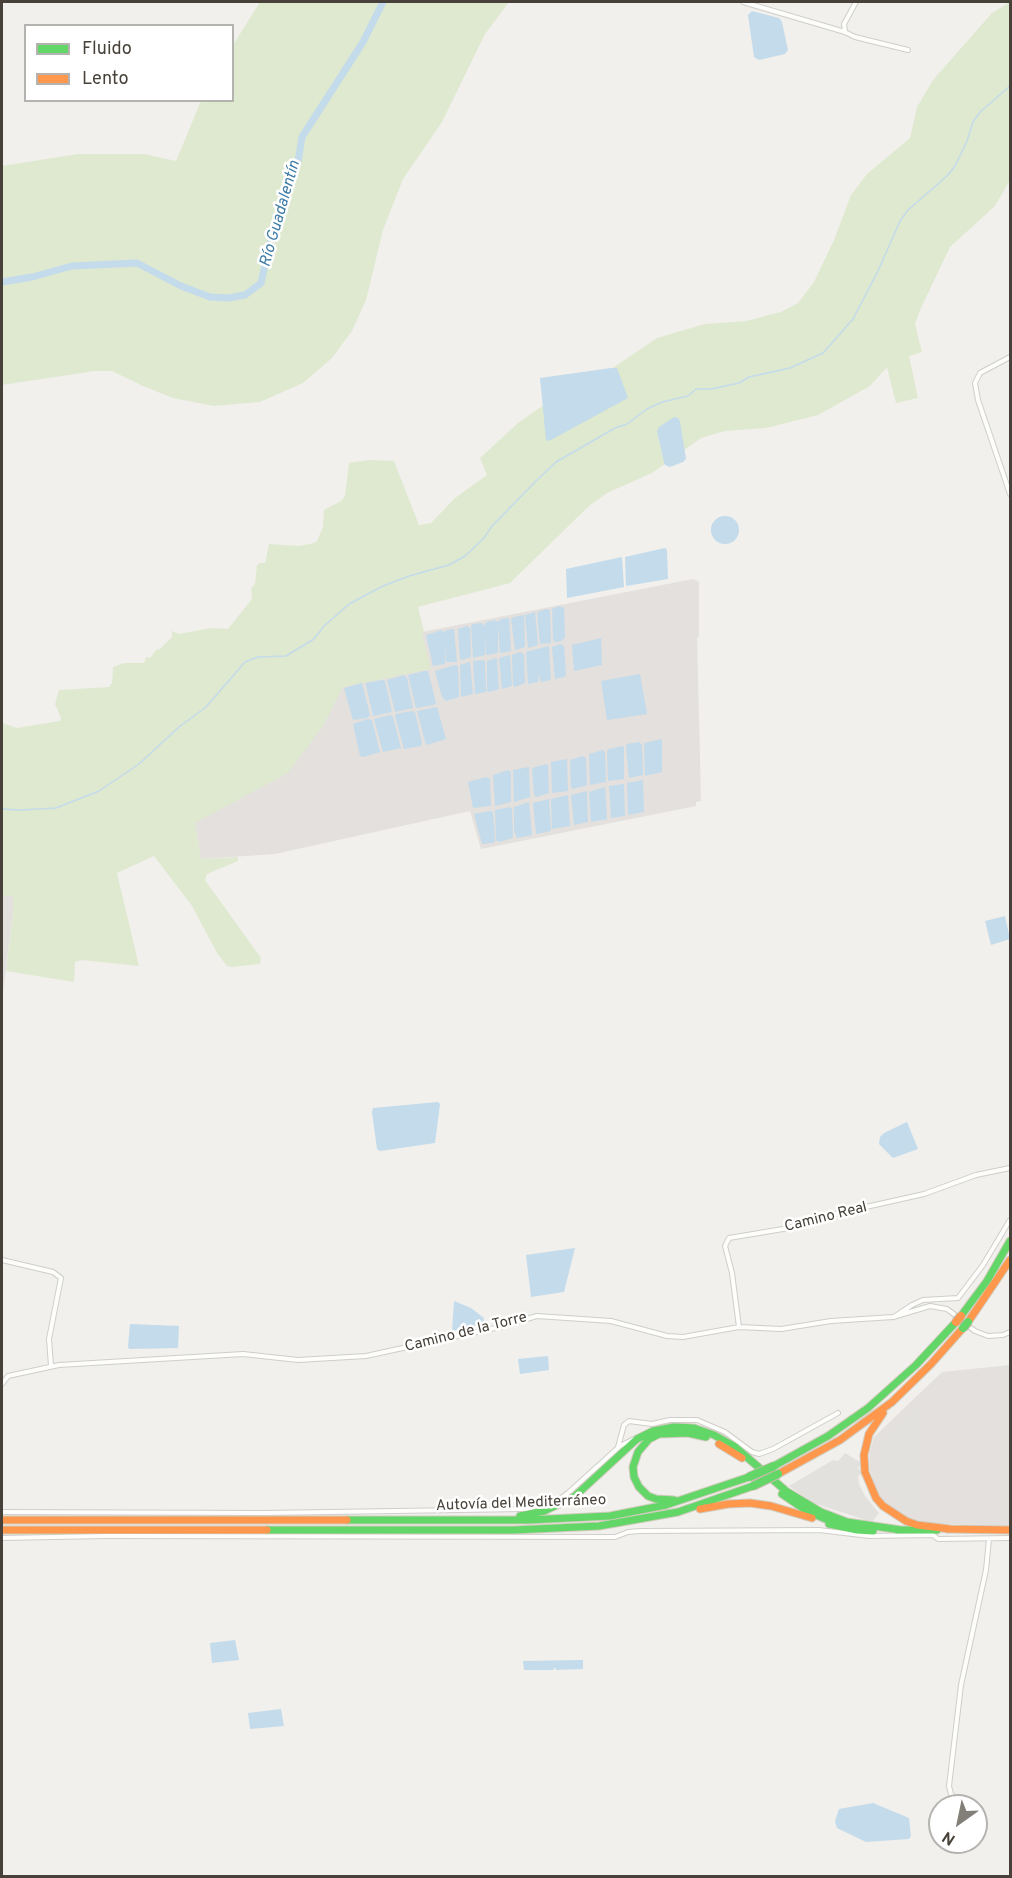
<!DOCTYPE html>
<meta charset="utf-8">
<style>
body{margin:0}
#map{position:relative;width:1012px;height:1878px;overflow:hidden;background:#f1f0ed;font-family:Overpass,sans-serif}
canvas{display:block}
.frame{position:absolute;inset:0;border:3px solid #474139;pointer-events:none}
.legend{position:absolute;left:24px;top:24px;width:210px;height:78px;box-sizing:border-box;background:#fff;border:2px solid #b5b3b0;margin:0;padding:8px 10px;list-style:none;font-size:18px;color:#474139}
.legend li{display:flex;align-items:center;gap:12px;height:30px}
.legend b{width:30px;border:2px solid #b5b3b0}
.north{position:absolute;left:928px;top:1794px;width:60px;height:60px;box-sizing:border-box;background:#fff;border:2px solid #b5b3b0;border-radius:50%;rotate:213deg;font-size:16px;font-weight:700;line-height:24px;text-align:center;color:#474139}
.north::after{content:'';display:block;margin:auto;width:21px;height:27px;background:#827e78;clip-path:polygon(50% 0,100% 100%,50% 72%,0 100%)}
</style>
<div id="map">
<canvas width="1012" height="1878"></canvas>
<div class="frame"></div>
<ul class="legend">
<li><b style="height:8px;background:#63d668"></b>Fluido</li>
<li><b style="height:8px;background:#ff974d"></b>Lento</li>
</ul>
<div class="north">N</div>
</div>
<script>
const context = document.querySelector('canvas').getContext('2d');
context.lineJoin = 'round';
function paint(path, color) {
  context.fillStyle = color;
  context.fill(path, 'evenodd');
}
function shape(rows) {
  const path = new Path2D();
  for (const r of rows) {
    if (r.length === 3) {
      path.moveTo(r[0] + r[2], r[1]);
      path.arc(r[0], r[1], r[2], 0, 2 * Math.PI);
      continue;
    }
    path.moveTo(r[0], r[1]);
    for (let i = 2; i < r.length; i += 2) path.lineTo(r[i], r[i + 1]);
  }
  return path;
}
function trace(path, color, width, dash) {
  context.strokeStyle = color;
  context.lineWidth = width;
  context.lineCap = dash ? 'butt' : 'round';
  context.setLineDash(dash || []);
  context.stroke(path);
}
function drawText(font, color, halo, rows, align = 'center') {
  context.font = font + ' Overpass,sans-serif';
  context.lineWidth = 5;
  context.setLineDash([]);
  context.textBaseline = 'middle';
  context.strokeStyle = halo;
  context.fillStyle = color;
  for (const [text, x, y, turn = 0] of rows) {
    context.save();
    context.translate(x, y);
    context.rotate((+turn || 0) * Math.PI / 180);
    context.textAlign = isNaN(turn) ? turn : align;
    if (halo) context.strokeText(text, 0, 0);
    context.fillText(text, 0, 0);
    context.restore();
  }
}
const industrial = shape([
 [693,579,699,582,699,637,697,637,701,801,696,802,696,806,481,849,470,811,275,854,201,859,194,818,341,686,422,632],
 [2,896,13,896,13,913,3,992,2,991],
 [1010,1365,1010,1526,922,1523,906,1518,893,1511,876,1491,869,1466,870,1451,874,1437,942,1372]
]);
const green = shape([
 [260,2,509,2,485,34,442,122,403,179,383,230,366,300,352,331,332,358,303,383,260,402,214,406,173,398,143,386,112,371,95,371,2,385,2,166,78,154,144,154,176,161,201,101,232,100,233,45],
 [1010,2,1010,180,995,206,950,247,920,310,915,324,922,352,909,356,918,398,896,403,887,367,870,386,818,415,766,428,725,431,701,438,652,473,607,493,589,506,510,583,418,607,424,632,422,633,431,669,343,687,323,726,288,773,195,823,201,859,238,857,238,861,207,874,205,880,261,958,260,964,231,967,227,966,217,953,192,906,154,856,117,873,139,966,82,960,75,962,74,982,6,971,13,913,13,896,2,896,2,723,17,728,60,721,61,718,55,704,59,690,109,687,112,683,113,667,124,663,144,663,146,657,150,658,156,650,160,649,172,637,172,631,179,634,212,628,228,629,252,599,251,588,255,584,257,565,260,563,265,563,269,544,299,546,314,543,317,541,323,527,324,510,341,501,345,496,349,463,369,460,394,461,419,525,431,523,455,498,487,475,480,458,518,423,554,398,598,378,657,338,705,324,746,321,781,312,798,303,814,282,834,240,851,195,867,174,910,138,917,107,933,80,992,13]
]);
const parking = shape([
 [921,1401,921,1511,908,1511,908,1514,894,1503,882,1486,877,1465,878,1450,881,1441,891,1428],
 [845,1453,860,1462,861,1466,858,1467,862,1474,858,1476,859,1484,865,1496,879,1513,872,1522,813,1503,789,1486,833,1460,838,1461]
]);
const water = shape([
 [752,11,779,18,782,22,788,50,785,54,759,60,754,57,748,15],
 [611,368,617,368,628,398,549,441,546,440,540,378],
 [674,417,678,418,680,422,686,459,683,462,670,467,665,465,664,462,657,431,659,427],
 [725,530,14],
 [665,548,667,550,668,579,626,586,625,557],
 [622,557,624,587,567,598,566,569],
 [559,606,564,608,565,637,562,641,555,642,553,640,552,609],
 [546,609,550,610,551,643,540,644,537,612],
 [535,612,538,645,528,648,525,615],
 [524,615,525,647,515,650,511,619,514,617],
 [509,618,511,651,500,653,498,624,498,653,486,655,485,632,485,655,473,658,471,626,473,624,482,623,485,626,486,622,495,620,498,622,501,619],
 [467,626,470,628,471,657,462,660,460,659,458,629],
 [454,629,457,662,446,662,445,644,445,664,433,666,426,635,442,630,444,633,446,630],
 [601,638,602,665,574,671,572,645],
 [561,644,564,646,566,675,564,677,555,679,552,647],
 [549,646,551,680,541,682,539,675,538,682,528,684,526,652],
 [520,652,524,654,525,683,515,687,513,685,512,655],
 [510,655,512,686,502,689,499,658],
 [496,658,497,659,499,689,489,692,487,691,487,661],
 [483,660,485,661,486,692,475,694,473,661],
 [470,662,473,694,461,697,460,665],
 [455,665,458,666,459,697,446,701,442,697,435,671],
 [424,671,428,671,436,703,434,705,416,708,408,675],
 [640,674,647,714,607,720,601,681],
 [404,675,407,678,413,708,395,712,387,680],
 [382,680,385,681,392,712,373,716,366,685,366,683],
 [362,683,370,715,367,718,353,720,344,688],
 [437,707,446,739,426,745,417,711],
 [412,711,415,712,422,743,421,746,404,749,395,716,396,714],
 [390,715,393,717,401,748,383,752,374,719],
 [368,719,372,720,380,752,363,757,360,756,353,724],
 [662,739,662,772,645,776,644,743],
 [639,742,642,745,643,775,629,778,626,747,627,744],
 [622,746,624,747,624,779,608,781,607,751,609,749],
 [603,750,605,753,606,782,590,785,589,754],
 [582,756,586,758,587,785,573,789,571,787,570,760],
 [567,759,568,791,552,793,551,762],
 [546,764,548,765,549,793,536,797,534,795,532,768],
 [529,767,530,797,514,802,513,770],
 [508,770,511,772,511,802,495,806,493,775],
 [486,777,490,779,491,806,473,808,468,782],
 [643,780,644,812,628,815,627,783],
 [624,784,625,816,611,818,609,786],
 [605,787,607,819,591,822,589,792],
 [587,791,588,822,574,825,571,795],
 [568,795,570,826,552,829,551,799],
 [549,799,551,831,536,834,533,803],
 [529,802,532,835,517,838,514,831,514,807],
 [510,807,512,809,513,838,499,842,496,840,495,810],
 [490,811,493,812,495,841,493,843,482,844,474,814],
 [1005,916,1010,939,991,945,985,921],
 [438,1102,440,1104,435,1143,380,1151,377,1149,372,1112,373,1108],
 [907,1122,918,1149,893,1158,879,1144,880,1137,884,1133],
 [575,1248,564,1292,531,1297,526,1255],
 [454,1301,471,1308,484,1318,482,1324,452,1331],
 [130,1324,179,1326,178,1348,129,1349,128,1347],
 [548,1356,549,1370,520,1374,518,1359],
 [235,1640,239,1660,212,1663,210,1643],
 [583,1660,583,1669,556,1670,555,1667,553,1670,524,1670,523,1661],
 [281,1709,284,1726,250,1729,248,1713],
 [873,1803,909,1818,911,1836,909,1839,866,1842,837,1828,835,1821,839,1809]
]);
const stream = shape([
 [2,809,20,810,56,808,99,791,139,764,179,727,206,707,245,662,258,657,286,656,314,639,324,626,349,604,383,586,409,576,449,565,465,556,484,538,492,526,537,480,556,462,615,428,627,424,647,409,662,402,688,396,696,389,711,389,739,383,749,377,790,368,823,353,853,319,878,271,900,221,908,210,947,176,955,166,967,141,973,122,980,112,1010,86]
]);
const river = shape([
 [2,282,32,277,72,266,137,263,181,286,210,297,228,298,245,295,261,283,272,234,298,162,302,137,363,42,383,2]
]);
const street = shape([
 [743,2,845,32,855,37,908,50],
 [845,31,844,24,856,2],
 [1010,357,980,373,975,383,978,400,1010,494],
 [2,1260,53,1272,61,1278,49,1339,51,1366],
 [894,1317,912,1305,923,1300,958,1298,983,1265,1010,1220],
 [967,1325,975,1331,988,1336,1003,1335,1010,1332],
 [739,1327,732,1273,725,1246,729,1238,789,1228,830,1215,924,1194,976,1175,1010,1168],
 [2,1384,8,1376,59,1365,243,1354,298,1360,366,1356,495,1328,537,1316,611,1321,667,1336,683,1337,739,1327,781,1329,831,1321,893,1317,930,1306,947,1309,959,1318],
 [618,1447,624,1425,629,1421,652,1424,670,1420,697,1420,725,1432,752,1452,759,1454,773,1449,838,1413],
 [2,1512,264,1513,525,1509,557,1501,568,1493,620,1446,634,1439],
 [2,1538,106,1536,615,1537,628,1532,640,1531,819,1530,869,1536,933,1535,938,1539,1010,1538],
 [961,1805,951,1794,949,1786,961,1685,986,1570,989,1539]
]);
const fast = shape([
 [961,1316,987,1281,1010,1241],
 [774,1466,828,1436,868,1408,916,1365,956,1322],
 [782,1494,807,1511,835,1523],
 [674,1500,656,1499,648,1496,639,1487,634,1477,633,1467,638,1452,649,1439,659,1434,688,1433,706,1437],
 [520,1516,544,1511,574,1497,637,1439,653,1431,674,1427,694,1428,714,1435,734,1446,786,1491,821,1512,847,1522,901,1530],
 [347,1520,528,1520,610,1516,666,1505,749,1477],
 [829,1524,857,1530,873,1531],
 [267,1530,514,1530,599,1526,678,1512,753,1486],
 [897,1530,937,1530]
]);
const slow = shape([
 [968,1322,1010,1260],
 [883,1413,869,1434,864,1455,865,1472,876,1498,883,1506,906,1521,917,1525,950,1529],
 [719,1444,742,1458],
 [778,1474,840,1440,892,1402,931,1364,963,1328],
 [700,1509,728,1504,750,1503,771,1506,812,1518],
 [2,1520,347,1520],
 [947,1529,1010,1530],
 [2,1530,267,1530]
]);
const fastBridge = shape([
 [963,1328,968,1322],
 [749,1477,774,1466],
 [753,1486,778,1474]
]);
const slowBridge = shape([
 [956,1322,961,1316]
]);
const streetNames = [
 ["Camino Real",826,1218,-14],
 ["Camino de la Torre",466,1333,-14],
 ["Autovía del Mediterráneo",521,1504,-2]
];
const waterNames = [
 ["Río Guadalentín",281,214,-74]
];
paint(industrial, '#e3e0dd');
paint(green, '#dfe9d0');
paint(parking, '#e3e1de');
paint(water, '#c3dbea');
trace(stream, '#c3dbea', 1.5);
trace(river, '#c3dbea', 7);
trace(street, '#cfceca', 6);
trace(fast, '#d1cbbd', 9);
trace(slow, '#d1cbbd', 9);
trace(street, '#fdfdfc', 4);
trace(fast, '#63d668', 7);
trace(slow, '#ff974d', 7);
trace(fastBridge, '#c6bcac', 10, []);
trace(slowBridge, '#c6bcac', 10, []);
trace(fastBridge, '#63d668', 8);
trace(slowBridge, '#ff974d', 8);
drawText('15px', '#474139', '#fff', streetNames);
drawText('italic 16px', '#3e7ca7', '#fff', waterNames);
</script>
